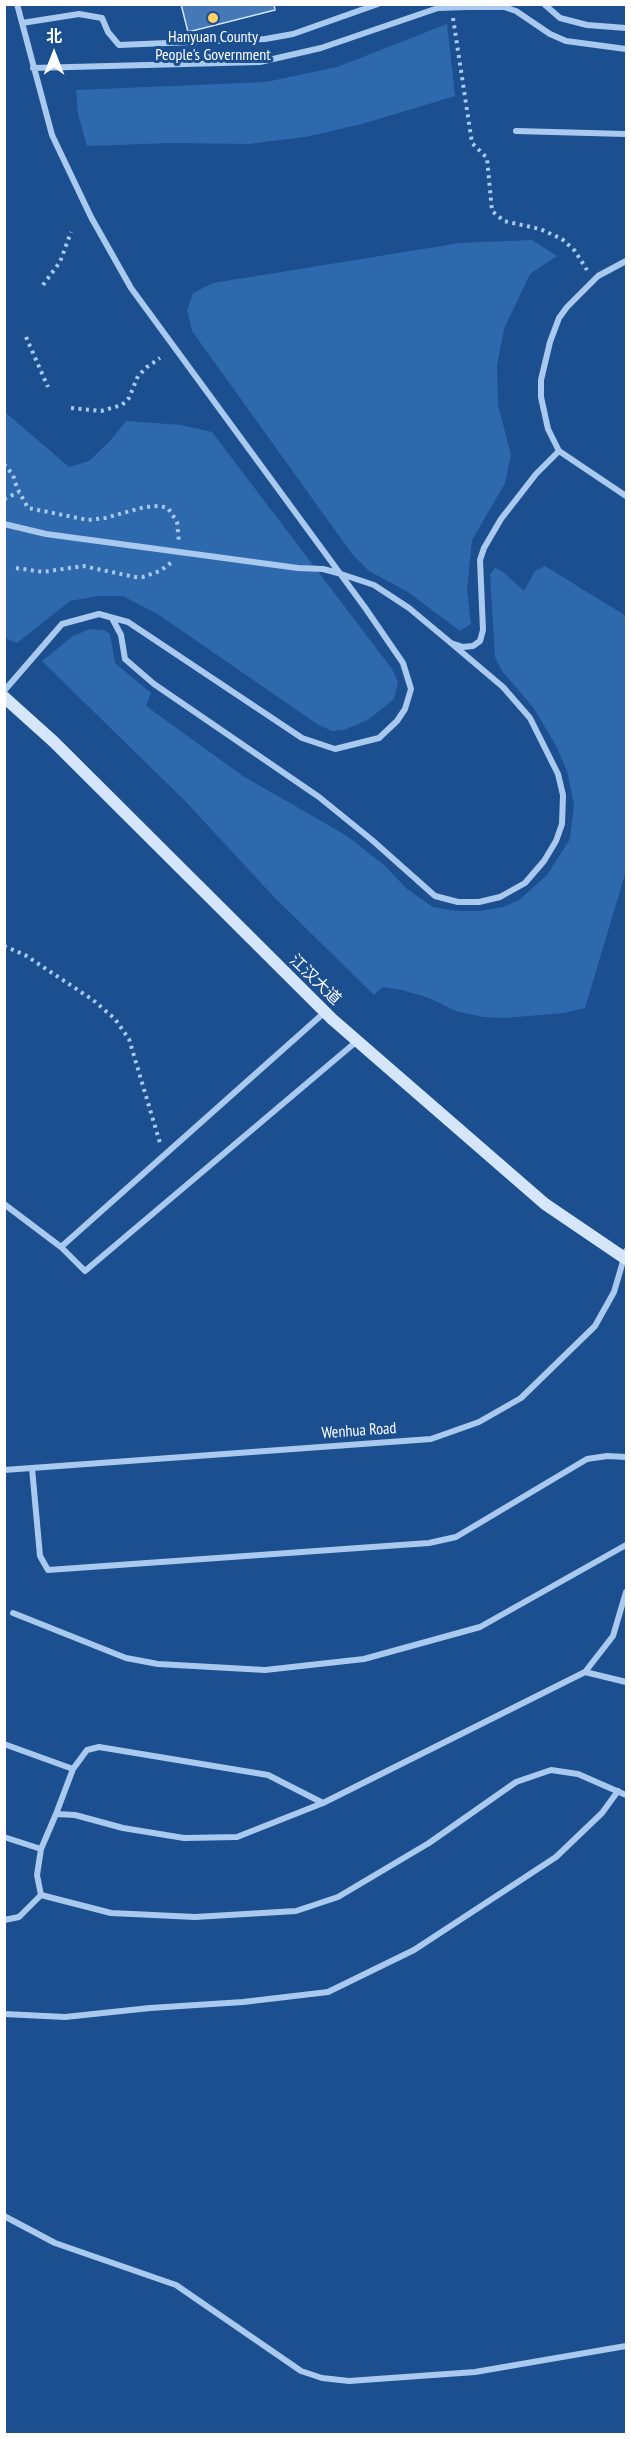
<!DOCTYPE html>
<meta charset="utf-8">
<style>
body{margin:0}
#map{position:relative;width:631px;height:2439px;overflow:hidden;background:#1b4f8f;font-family:"PT Sans Narrow","Noto Sans SC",sans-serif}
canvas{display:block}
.frame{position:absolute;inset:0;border:6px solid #fff;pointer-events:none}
.north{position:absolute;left:24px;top:24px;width:60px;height:60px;-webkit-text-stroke:4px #1b4f8f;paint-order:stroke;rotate:0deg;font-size:16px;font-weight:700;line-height:24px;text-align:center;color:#fff}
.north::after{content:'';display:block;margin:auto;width:21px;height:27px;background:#fff;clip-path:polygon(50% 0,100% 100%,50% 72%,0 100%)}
</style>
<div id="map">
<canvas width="631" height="2439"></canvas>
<div class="frame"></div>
<div class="north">北</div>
</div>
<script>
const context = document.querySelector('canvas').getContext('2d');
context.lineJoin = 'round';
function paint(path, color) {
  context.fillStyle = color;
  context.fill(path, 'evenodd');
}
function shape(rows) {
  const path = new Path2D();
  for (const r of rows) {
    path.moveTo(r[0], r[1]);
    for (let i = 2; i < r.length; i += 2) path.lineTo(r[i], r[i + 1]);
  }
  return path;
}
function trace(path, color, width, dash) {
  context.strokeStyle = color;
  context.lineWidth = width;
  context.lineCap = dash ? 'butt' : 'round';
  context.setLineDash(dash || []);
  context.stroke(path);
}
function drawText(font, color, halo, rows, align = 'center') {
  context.font = font + ' "PT Sans Narrow","Noto Sans SC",sans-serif';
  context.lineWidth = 6;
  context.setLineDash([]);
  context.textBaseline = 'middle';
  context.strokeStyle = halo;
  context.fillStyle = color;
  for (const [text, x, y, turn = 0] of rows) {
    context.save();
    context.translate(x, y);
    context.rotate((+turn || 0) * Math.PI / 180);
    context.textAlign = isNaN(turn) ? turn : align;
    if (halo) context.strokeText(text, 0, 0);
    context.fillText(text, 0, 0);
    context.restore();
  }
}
const green = shape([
 [447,24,455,96,362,124,305,137,248,144,170,143,87,146,78,114,76,90,266,82,337,67],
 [532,240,557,256,530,274,504,329,497,366,498,405,511,455,505,483,472,540,467,589,471,624,460,631,408,592,369,571,352,554,192,331,187,310,193,293,213,283,460,243],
 [5,412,69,467,89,461,110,441,126,421,181,425,212,432,392,669,398,682,394,699,368,720,344,730,332,731,317,724,159,615,123,596,98,596,70,601,17,643,5,638],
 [545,566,626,616,626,871,585,1008,564,1013,504,1018,483,1017,456,1011,429,998,402,990,383,987,374,995,274,897,186,802,42,661,73,636,90,629,104,630,110,634,115,663,151,693,146,706,243,776,347,836,384,865,407,889,433,907,456,911,479,911,503,907,519,900,547,875,570,839,574,804,567,771,556,746,533,707,502,671,495,657,490,574,495,568,502,571,524,591,535,571]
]);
const building = shape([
 [181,4,274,4,275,10,188,32,181,4]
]);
const path = shape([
 [453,18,472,143,487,158,492,211,504,221,540,229,562,239,575,251,587,270],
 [43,285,60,262,71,232],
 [26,337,48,387],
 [71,408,101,411,122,405,129,398,138,376,147,367,160,358],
 [4,464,13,475,17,488,28,508,88,520,105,518,145,507,159,506,168,508,177,522,179,542],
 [4,499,19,492],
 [4,567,5,567],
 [16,568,43,572,83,566,135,577,143,577,160,571,172,562],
 [4,946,25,955,93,1000,115,1019,129,1039,160,1143]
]);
const minor = shape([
 [544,4,560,18,587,25,626,28],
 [22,23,79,14,102,18,108,32,119,45,265,39,293,34,378,4],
 [33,68,260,62,321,48,438,8,467,7,504,7,516,11,550,34,566,41,626,49],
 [516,131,626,134],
 [626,261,598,276,567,307,559,318,550,342,541,380,541,397,548,429,559,451,626,496],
 [4,524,46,534,298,568,323,569,338,573,374,585,409,608,451,643,463,647,473,646,480,641,483,630,480,560,484,548,501,519,536,474,559,451],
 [112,618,121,635,125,659,154,684,319,797,372,840,435,896,458,902,479,902,500,897,525,883,544,861,556,841,562,824,563,795,558,774,530,718,503,687,451,643],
 [4,691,62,624,99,614,128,622,302,738,335,749,379,738,397,721,405,709,411,689,403,663,366,609,131,288,91,217,52,135,17,4],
 [4,1204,61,1247,85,1271,357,1041],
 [61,1247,325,1012],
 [32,1468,40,1556,48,1570,429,1543,456,1537,587,1459,607,1456,626,1457],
 [4,1470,431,1439,479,1422,521,1398,595,1326,614,1292,626,1251],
 [626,1592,613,1636,585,1672,323,1803,237,1837,184,1838,123,1828,75,1815,56,1814,41,1849,37,1875,41,1895,111,1913,195,1917,296,1911,338,1897,429,1843,516,1782,551,1770,578,1774,626,1795],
 [13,1613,126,1658,158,1664,265,1670,364,1659,480,1627,626,1545],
 [585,1672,626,1682],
 [4,1744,73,1769],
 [56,1814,73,1769,87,1750,99,1747,268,1775,323,1803],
 [4,1837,41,1849],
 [4,1920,19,1917,41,1895],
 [4,2014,65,2017,150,2008,243,2002,328,1992,414,1950,556,1857,602,1813,618,1791],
 [4,2216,55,2243,176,2285,301,2371,322,2378,349,2381,475,2372,626,2346]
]);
const secondary = shape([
 [4,697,54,742,332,1019,545,1204,626,1259]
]);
const markers = [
 [213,18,6,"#ffd166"]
];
const poiNames = [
 ["Hanyuan County",213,37],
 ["People's Government",213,55]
];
const streetNames = [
 ["江汉大道",315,980,44],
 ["Wenhua Road",359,1431,-4]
];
paint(green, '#2e69ad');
paint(building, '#4478b7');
trace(building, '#cfe3fa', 1.5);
trace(path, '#a9c9ee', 4, [3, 4.5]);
trace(minor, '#a9c9ee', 6);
trace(secondary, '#d6e6fa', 12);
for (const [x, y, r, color] of markers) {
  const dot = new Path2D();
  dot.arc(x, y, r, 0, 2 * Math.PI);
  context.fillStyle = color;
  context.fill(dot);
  trace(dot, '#1b4f8f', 2);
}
drawText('16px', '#fff', '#1b4f8f', poiNames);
drawText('16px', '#fff', '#1b4f8f', streetNames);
</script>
